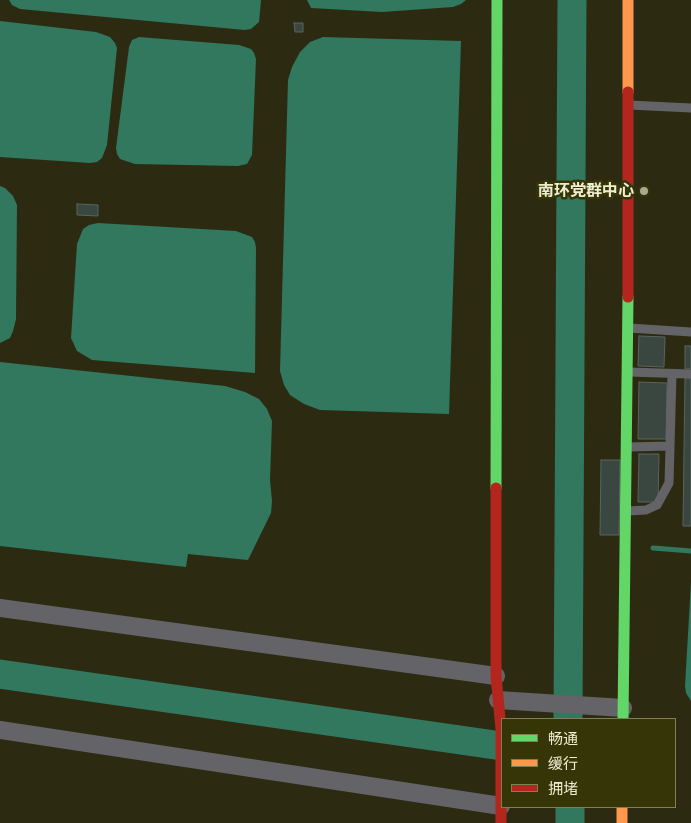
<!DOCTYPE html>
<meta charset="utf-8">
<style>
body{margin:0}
#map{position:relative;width:691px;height:823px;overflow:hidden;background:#2c2b12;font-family:Karla,"Noto Sans SC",sans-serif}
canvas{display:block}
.legend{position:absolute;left:501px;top:718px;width:175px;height:90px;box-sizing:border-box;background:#363508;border:1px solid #7f7f58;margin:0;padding:6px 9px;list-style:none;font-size:15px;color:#edeed0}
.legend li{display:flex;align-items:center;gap:10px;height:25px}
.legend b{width:25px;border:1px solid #7f7f58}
</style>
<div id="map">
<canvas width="691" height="823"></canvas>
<ul class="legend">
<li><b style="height:6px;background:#63d668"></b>畅通</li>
<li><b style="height:6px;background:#ff974d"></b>缓行</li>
<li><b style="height:6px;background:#b3261e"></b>拥堵</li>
</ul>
</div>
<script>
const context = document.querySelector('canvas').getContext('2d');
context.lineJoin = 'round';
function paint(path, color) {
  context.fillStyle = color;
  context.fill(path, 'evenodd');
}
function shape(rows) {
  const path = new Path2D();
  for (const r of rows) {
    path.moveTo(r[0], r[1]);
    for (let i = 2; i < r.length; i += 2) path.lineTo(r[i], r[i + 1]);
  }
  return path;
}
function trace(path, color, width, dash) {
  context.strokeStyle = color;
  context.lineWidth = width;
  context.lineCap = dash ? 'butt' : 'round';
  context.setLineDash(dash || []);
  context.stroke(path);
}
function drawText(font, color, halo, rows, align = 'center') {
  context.font = font + ' Karla,"Noto Sans SC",sans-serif';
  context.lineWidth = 5;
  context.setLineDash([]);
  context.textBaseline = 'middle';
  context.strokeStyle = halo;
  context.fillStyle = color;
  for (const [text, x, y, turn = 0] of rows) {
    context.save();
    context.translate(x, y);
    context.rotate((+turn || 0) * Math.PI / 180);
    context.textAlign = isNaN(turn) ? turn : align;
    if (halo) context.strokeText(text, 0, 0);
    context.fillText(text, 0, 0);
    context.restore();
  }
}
const water = shape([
 [9,0,261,0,259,22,251,29,245,30,20,9,12,5],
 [307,0,466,0,461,4,453,7,382,12,311,8],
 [0,21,96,32,110,37,115,43,117,48,107,145,102,158,97,162,90,163,0,157],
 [139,37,239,45,251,49,254,53,256,59,252,155,247,164,238,166,135,164,120,159,117,154,116,148,129,47,132,40],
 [323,37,461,41,449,414,320,410,304,404,290,395,284,385,280,371,288,80,292,67,300,52,310,42],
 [0,186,5,188,13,196,17,205,16,319,13,331,10,338,0,343],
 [98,223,236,231,252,237,255,242,256,248,255,373,92,360,77,351,71,338,77,244,83,229,89,225],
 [0,362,225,386,245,392,259,399,267,409,272,421,270,480,272,501,271,513,248,560,188,554,186,567,0,546],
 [691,582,691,701,686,693,685,686]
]);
const stream = shape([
 [653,548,691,551]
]);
const river = shape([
 [0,674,502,746],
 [568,719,572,0],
 [570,807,570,823]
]);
const building = shape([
 [294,23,303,23,303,32,295,32,294,23],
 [77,204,98,205,98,216,77,215,77,204],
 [639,336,665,337,664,367,638,366,639,336],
 [685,346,691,346,691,369,685,369,685,346],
 [685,378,691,378,691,526,683,526,685,378],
 [639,382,667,383,666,439,638,439,639,382],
 [639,454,659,454,658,502,638,502,639,454],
 [601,460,620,460,619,535,600,535,601,460]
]);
const lane = shape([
 [629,105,691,108],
 [629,328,691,332],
 [629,372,691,374],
 [628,447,670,446],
 [628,511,646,510,657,505,669,483,672,374]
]);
const street = shape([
 [0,608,496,676],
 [498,700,623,708],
 [0,730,501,806]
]);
const fast = shape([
 [496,488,497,0],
 [623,719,628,297]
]);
const slow = shape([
 [628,0,628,92],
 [622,807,622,823]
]);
const jam = shape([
 [628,92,628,297],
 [496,488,496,676,501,729,501,823]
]);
const markers = [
 [644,191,5,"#a9aa8e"]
];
const poiNames = [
 ["南环党群中心",634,191]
];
paint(water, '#31785e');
trace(stream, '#31785e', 5);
trace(river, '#31785e', 29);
paint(building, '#3a4640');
trace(building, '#58645e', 1);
trace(lane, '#646367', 9);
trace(street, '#646367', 18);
trace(fast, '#63d668', 11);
trace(slow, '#ff974d', 11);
trace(jam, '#b3261e', 11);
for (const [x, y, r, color] of markers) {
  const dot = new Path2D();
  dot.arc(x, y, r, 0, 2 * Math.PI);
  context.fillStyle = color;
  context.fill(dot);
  trace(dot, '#363508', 2);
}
drawText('bold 16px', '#edeed0', '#363508', poiNames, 'right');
</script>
